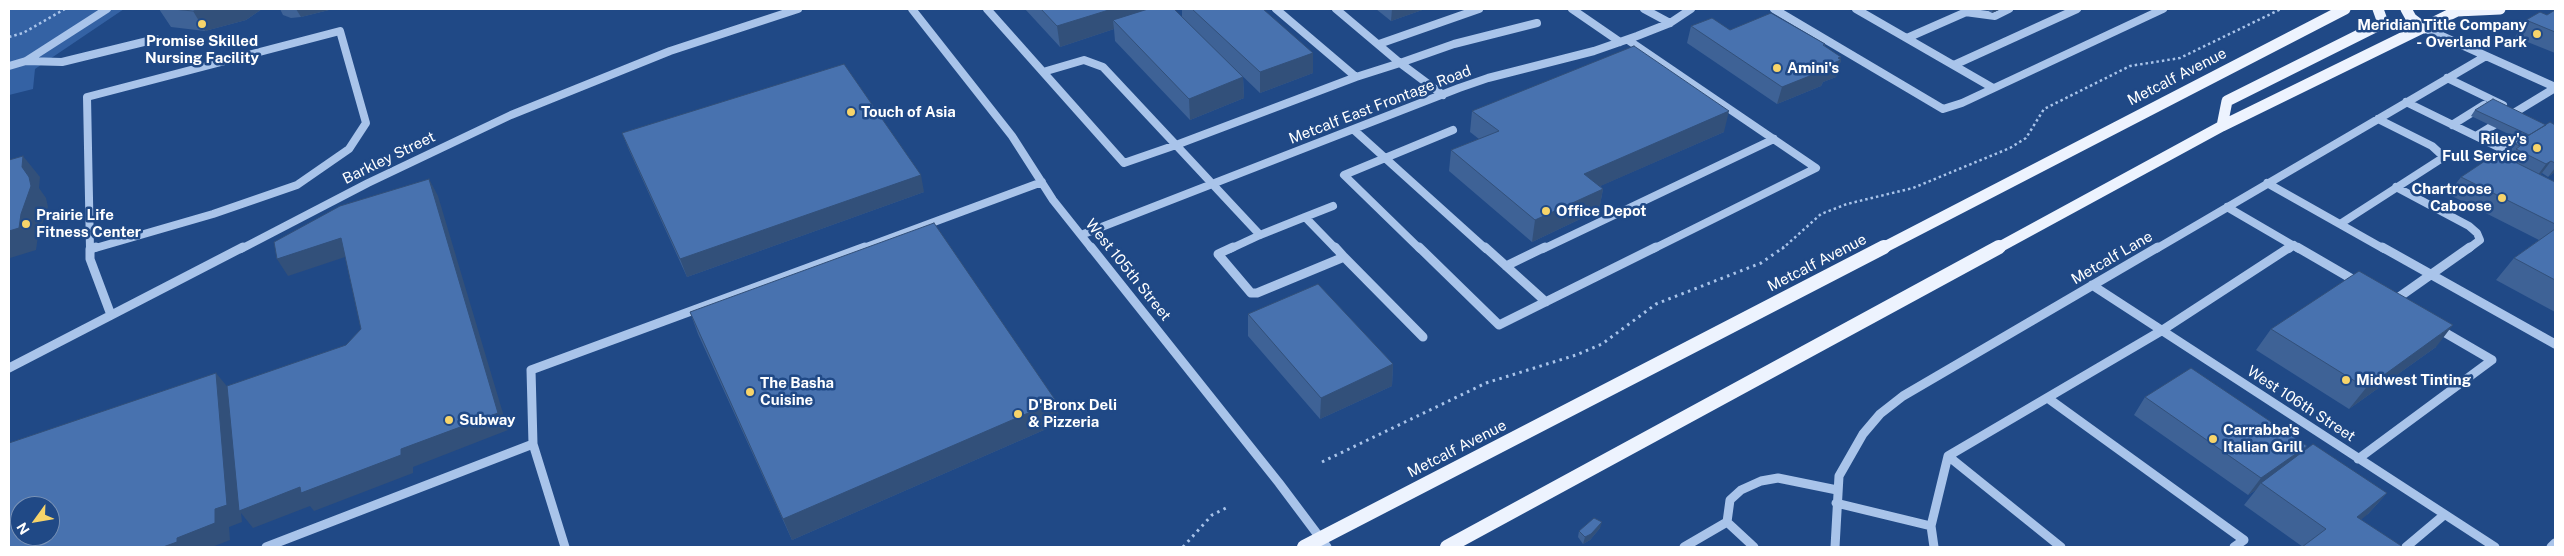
<!DOCTYPE html>
<style>
body{margin:0}
#map{position:relative;width:2564px;height:556px;overflow:hidden;background:#204986;font-family:"Public Sans",sans-serif}
canvas{display:block}
.frame{position:absolute;inset:0;border:10px solid #fff;pointer-events:none}
.north{position:absolute;left:10px;top:496px;width:50px;height:50px;box-sizing:border-box;background:#204986;border:1px solid #7992b6;border-radius:50%;rotate:238deg;font-size:14px;font-weight:700;line-height:20px;text-align:center;color:#fff}
.north::after{content:'';display:block;margin:auto;width:18px;height:22px;background:#f7d46a;clip-path:polygon(50% 0,100% 100%,50% 72%,0 100%)}
</style>
<div id="map">
<canvas width="2564" height="556"></canvas>
<div class="frame"></div>
<div class="north">N</div>
</div>
<script>
const context = document.querySelector('canvas').getContext('2d');
context.lineJoin = 'round';
function paint(path, color) {
  context.fillStyle = color;
  context.fill(path, 'evenodd');
}
function shape(rows) {
  const path = new Path2D();
  for (const r of rows) {
    path.moveTo(r[0], r[1]);
    for (let i = 2; i < r.length; i += 2) path.lineTo(r[i], r[i + 1]);
  }
  return path;
}
function trace(path, color, width, dash) {
  context.strokeStyle = color;
  context.lineWidth = width;
  context.lineCap = dash ? 'butt' : 'round';
  context.setLineDash(dash || []);
  context.stroke(path);
}
function drawText(font, color, halo, rows, align = 'center') {
  context.font = font + ' "Public Sans",sans-serif';
  context.lineWidth = 5;
  context.setLineDash([]);
  context.textBaseline = 'middle';
  context.strokeStyle = halo;
  context.fillStyle = color;
  for (const [text, x, y, turn = 0] of rows) {
    context.save();
    context.translate(x, y);
    context.rotate((+turn || 0) * Math.PI / 180);
    context.textAlign = isNaN(turn) ? turn : align;
    if (halo) context.strokeText(text, 0, 0);
    context.fillText(text, 0, 0);
    context.restore();
  }
}
const green = shape([
 [9,9,124,9,35,69,33,89,9,95]
]);
const pathFar1 = shape([
 [9,37,23,33,65,9],
 [1782,249,1821,214,1847,204,1913,188,2010,148,2026,138,2044,109,2130,66,2180,58,2281,9]
]);
const path = shape([
 [1322,462,1486,383,1576,355,1602,344,1656,304,1761,263,1784,247],
 [1183,547,1212,515,1228,507]
]);
const minorFar1 = shape([
 [912,9,1012,136,1053,200,1092,249],
 [987,9,1124,163,1176,145,1260,235],
 [1336,9,1400,63,1454,44,1537,23],
 [1572,9,1620,42],
 [1644,9,1670,23],
 [1774,9,1943,109,1962,103,2163,9],
 [1856,9,1993,88],
 [1965,12,1995,16,2009,9],
 [2424,28,2555,87],
 [1907,38,1973,9],
 [1628,40,1816,168,1653,249],
 [1379,44,1479,9],
 [26,61,62,62,156,39],
 [1954,65,2077,9],
 [9,66,26,61,107,9],
 [1043,72,1084,60,1103,67,1176,145,1356,77,1276,9],
 [1356,77,1400,63,1443,95],
 [2447,78,2503,105],
 [2406,102,2500,148,2526,132],
 [2452,125,2484,105],
 [1354,130,1486,249],
 [2476,136,2555,88],
 [2267,183,2384,249],
 [2396,187,2469,226,2477,233,2480,240,2468,249],
 [2227,207,2299,249],
 [1305,217,1333,206],
 [2340,224,2444,157,2432,146,2378,119],
 [1081,235,1459,88,1488,78,1594,51,1637,36,1670,23,1691,9],
 [1260,235,1305,217,1336,249],
 [90,249,87,97,340,31,366,123,349,149,297,185,213,214,92,249],
 [241,249,368,183,511,115,670,51,798,9],
 [861,249,1042,182],
 [1230,249,1260,235],
 [1420,249,1344,175,1453,130],
 [1543,249,1774,139],
 [2156,249,2486,56],
 [2289,249,2294,245]
]);
const minor = shape([
 [1091,247,1279,483,1327,547],
 [1233,247,1218,254,1251,293,1257,293,1344,257,1335,247],
 [1419,247,1499,325,1656,247],
 [1485,247,1546,302],
 [2297,247,2359,283],
 [2382,247,2555,344],
 [90,249,90,259,111,315],
 [90,249,96,247],
 [1344,257,1423,337],
 [1506,266,1545,247],
 [2092,285,2495,547],
 [2392,302,2470,247],
 [9,368,243,247],
 [2049,399,2244,540,2234,547],
 [1948,456,2061,547],
 [2358,459,2492,360,2437,328],
 [1836,503,1931,526],
 [1727,522,1754,547],
 [266,547,533,444],
 [565,547,533,444,531,370,865,247],
 [1684,547,1727,522,1730,500,1741,490,1761,481,1778,478,1837,490],
 [1835,547,1839,476,1863,434,1880,414,1903,396,2158,247],
 [1934,547,1931,526,1948,456,2161,331,2290,247],
 [2406,547,2444,515],
 [2551,547,2555,543]
]);
const majorFar1 = shape([
 [2406,9,2411,18,2424,28],
 [2457,11,2500,9],
 [2222,126,2227,101,2383,23,2378,9],
 [1881,249,2345,9],
 [1996,249,2222,126,2461,9]
]);
const major = shape([
 [1304,547,1884,247],
 [1447,547,1999,247]
]);
const wall = shape([
 [159,9,262,9,246,20,205,31,171,27],
 [280,9,333,9,301,17,291,18,283,15],
 [1025,9,1175,9,1174,9,1182,17,1182,9,1263,9,1313,73,1260,93,1230,64,1243,77,1244,98,1190,120,1115,41,1114,29,1060,47],
 [1376,9,1425,9,1391,21],
 [1985,9,2001,9,1992,13],
 [2555,10,2555,53,2515,37,2526,20,2547,15],
 [1691,26,1730,30,1825,44,1825,46,1841,60,1836,77,1823,82,1821,86,1777,104,1687,43],
 [2475,110,2546,125,2555,125,2555,172,2548,177,2542,173,2540,174,2555,182,2555,312,2496,280,2514,258,2539,240,2448,194,2461,177,2508,159,2509,157,2506,156,2515,144,2521,140,2471,116],
 [1472,111,1724,132,1600,186,1603,189,1599,210,1532,242,1449,171,1451,150,1479,139,1470,132],
 [622,133,924,192,687,277,629,150],
 [690,312,1060,423,792,540,698,334],
 [1248,314,1393,364,1392,386,1320,419,1248,336],
 [2271,329,2436,347,2349,409,2256,350],
 [2145,397,2307,446,2301,454,2387,493,2368,514,2303,547,2244,505,2256,490,2248,495,2134,415],
 [1600,528,1590,540,1583,544,1578,537,1579,531]
]);
const shadedWall = shape([
 [201,9,262,9,246,20,205,31,193,11],
 [296,9,333,9,301,17],
 [1112,9,1175,9,1120,27,1113,20,1114,29,1060,47,1057,26],
 [1392,9,1425,9,1391,21],
 [1993,9,2001,9,1992,13],
 [1313,53,1313,73,1260,93,1260,72],
 [1841,57,1840,61,1841,60,1836,77,1823,82,1821,86,1777,104,1782,87],
 [1243,77,1244,98,1190,120,1189,99],
 [1729,111,1724,132,1580,195,1584,174],
 [23,156,40,177,39,188,46,198,48,207,38,236,36,250,10,258,9,276,9,231],
 [2551,161,2542,173,2537,176,2546,164],
 [2555,168,2555,172,2548,177],
 [921,175,924,192,687,277,680,259],
 [429,179,438,196,508,430,413,467,413,473,314,511,310,506,253,528,241,513,242,522,229,527,230,540,212,547,163,547,177,538,215,509,216,373,230,390,401,449],
 [1603,189,1599,210,1532,242,1535,220],
 [341,238,351,255,288,276,277,259],
 [2453,325,2436,347,2349,409,2366,388],
 [1393,364,1392,386,1320,419,1321,398],
 [1056,401,1060,423,792,540,783,519],
 [2307,446,2294,463,2261,483,2256,490,2248,495,2261,478],
 [2387,493,2368,514,2339,538,2357,517],
 [1602,522,1600,528,1590,540,1583,544,1585,537]
]);
const building = shape([
 [173,9,201,9,193,11,173,9],
 [1041,9,1112,9,1057,26,1041,9],
 [1148,9,1174,9,1243,77,1189,99,1113,20,1148,9],
 [1192,9,1263,9,1313,53,1260,72,1192,9],
 [2555,10,2555,32,2526,20,2540,12,2547,15,2555,10],
 [1771,13,1825,44,1823,45,1841,57,1838,58,1841,60,1823,67,1827,69,1782,87,1691,26,1712,18,1730,30,1771,13],
 [1634,46,1729,111,1584,174,1603,189,1535,220,1451,150,1499,131,1472,111,1634,46],
 [844,64,921,175,680,259,622,133,844,64],
 [2493,99,2546,125,2529,135,2475,110,2493,99],
 [2550,122,2555,125,2555,163,2551,161,2546,164,2516,149,2520,146,2515,144,2550,122],
 [2497,153,2555,182,2555,224,2461,177,2497,153],
 [23,156,22,167,29,177,31,186,21,214,19,228,9,231,9,160,23,156],
 [429,179,498,413,401,449,401,455,301,493,300,487,239,511,227,386,346,345,361,329,341,238,277,259,274,242,340,206,429,179],
 [934,223,1056,401,783,519,690,312,934,223],
 [2555,229,2555,280,2514,258,2555,229],
 [2359,271,2453,325,2366,388,2271,329,2359,271],
 [1318,284,1393,364,1321,398,1248,314,1318,284],
 [2191,368,2307,446,2261,478,2145,397,2191,368],
 [216,373,227,505,215,509,215,523,177,538,177,542,163,547,9,547,9,443,216,373],
 [20,506,50,506,50,536,20,536,20,506],
 [2313,444,2387,493,2357,517,2403,547,2302,547,2326,529,2261,483,2313,444],
 [1594,518,1602,522,1591,534,1585,537,1579,531,1594,518]
]);
const markers = [
 [202,24,5,"#f7d46a"],
 [2537,34,5,"#f7d46a"],
 [1777,68,5,"#f7d46a"],
 [851,112,5,"#f7d46a"],
 [2537,148,5,"#f7d46a"],
 [2502,198,5,"#f7d46a"],
 [1546,211,5,"#f7d46a"],
 [26,224,5,"#f7d46a"],
 [2346,380,5,"#f7d46a"],
 [750,392,5,"#f7d46a"],
 [1018,414,5,"#f7d46a"],
 [449,420,5,"#f7d46a"],
 [2213,439,5,"#f7d46a"]
];
const poiNames = [
 ["Meridian Title Company",2527,25,"right"],
 ["- Overland Park",2527,42,"right"],
 ["Promise Skilled",202,41,"center"],
 ["Nursing Facility",202,58,"center"],
 ["Amini's",1787,68],
 ["Touch of Asia",861,112],
 ["Riley's",2527,139,"right"],
 ["Full Service",2527,156,"right"],
 ["Chartroose",2492,189,"right"],
 ["Caboose",2492,206,"right"],
 ["Office Depot",1556,211],
 ["Prairie Life",36,215],
 ["Fitness Center",36,232],
 ["Midwest Tinting",2356,380],
 ["The Basha",760,383],
 ["Cuisine",760,400],
 ["D'Bronx Deli",1028,405],
 ["& Pizzeria",1028,422],
 ["Subway",459,420],
 ["Carrabba's",2223,430],
 ["Italian Grill",2223,447]
];
const streetNames = [
 ["Metcalf Avenue",2177,77,-27],
 ["Metcalf East Frontage Road",1380,105,-21],
 ["Barkley Street",389,158,-26],
 ["Metcalf Lane",2112,258,-30],
 ["Metcalf Avenue",1817,263,-27],
 ["West 105th Street",1128,270,51],
 ["West 106th Street",2301,404,33],
 ["Metcalf Avenue",1457,449,-27]
];
paint(green, '#3462a4');
trace(pathFar1, '#a9c4ea', 2.5, [2.5, 3]);
trace(path, '#a9c4ea', 3, [2.5, 4.5]);
trace(minorFar1, '#a9c4ea', 8);
trace(minor, '#a9c4ea', 9);
trace(majorFar1, '#edf3fe', 11);
trace(major, '#edf3fe', 14);
paint(wall, '#3e6296');
paint(shadedWall, '#32507a');
paint(building, '#4872af');
trace(building, '#32507a', 1);
for (const [x, y, r, color] of markers) {
  const dot = new Path2D();
  dot.arc(x, y, r, 0, 2 * Math.PI);
  context.fillStyle = color;
  context.fill(dot);
  trace(dot, '#204986', 2);
}
drawText('bold 15px', '#fff', '#204986', poiNames, 'left');
drawText('15px', '#fff', '#204986', streetNames);
</script>
